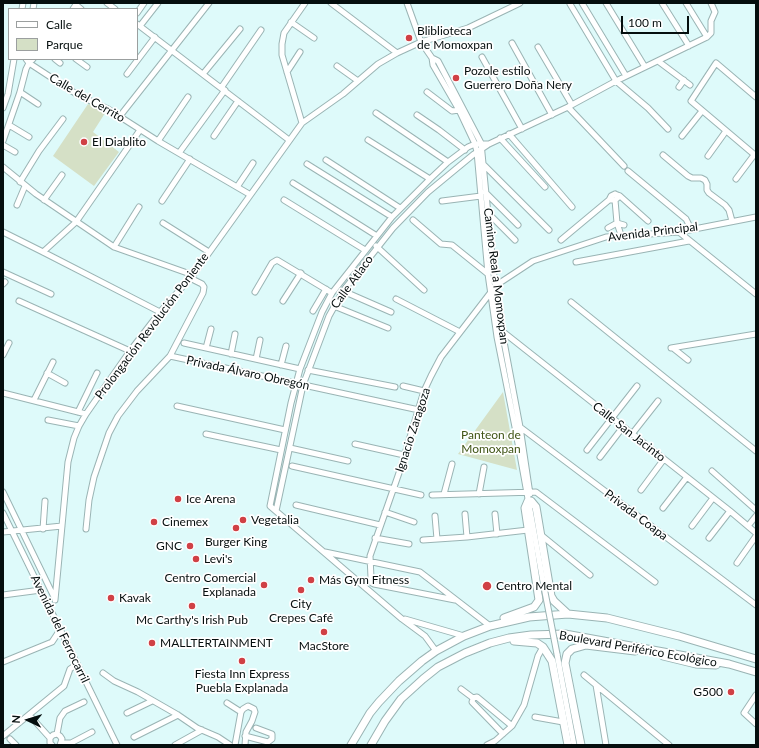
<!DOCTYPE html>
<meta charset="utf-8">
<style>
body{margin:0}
#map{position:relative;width:759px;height:748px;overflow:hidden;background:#defafa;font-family:Lato,sans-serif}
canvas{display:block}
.frame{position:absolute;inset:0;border:4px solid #050e0e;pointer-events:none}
.legend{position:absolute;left:8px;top:8px;width:130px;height:52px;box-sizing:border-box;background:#fff;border:1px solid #9b9f9f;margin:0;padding:5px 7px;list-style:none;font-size:12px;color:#050e0e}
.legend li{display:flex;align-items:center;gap:8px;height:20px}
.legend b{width:20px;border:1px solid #9b9f9f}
.north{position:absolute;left:8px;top:700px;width:40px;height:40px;-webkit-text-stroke:3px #fff;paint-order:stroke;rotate:274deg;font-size:11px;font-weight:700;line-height:16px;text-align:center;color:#050e0e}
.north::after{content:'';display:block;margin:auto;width:14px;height:18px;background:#050e0e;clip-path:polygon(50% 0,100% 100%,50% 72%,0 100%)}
.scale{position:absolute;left:621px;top:16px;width:68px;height:18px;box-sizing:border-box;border:2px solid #050e0e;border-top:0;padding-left:5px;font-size:12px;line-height:14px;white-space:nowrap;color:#050e0e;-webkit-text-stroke:3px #fff;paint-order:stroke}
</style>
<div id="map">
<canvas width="759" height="748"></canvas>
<div class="frame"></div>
<ul class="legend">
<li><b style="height:5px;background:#fff"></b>Calle</li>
<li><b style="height:11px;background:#d5e0c6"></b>Parque</li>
</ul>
<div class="north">N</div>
<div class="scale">100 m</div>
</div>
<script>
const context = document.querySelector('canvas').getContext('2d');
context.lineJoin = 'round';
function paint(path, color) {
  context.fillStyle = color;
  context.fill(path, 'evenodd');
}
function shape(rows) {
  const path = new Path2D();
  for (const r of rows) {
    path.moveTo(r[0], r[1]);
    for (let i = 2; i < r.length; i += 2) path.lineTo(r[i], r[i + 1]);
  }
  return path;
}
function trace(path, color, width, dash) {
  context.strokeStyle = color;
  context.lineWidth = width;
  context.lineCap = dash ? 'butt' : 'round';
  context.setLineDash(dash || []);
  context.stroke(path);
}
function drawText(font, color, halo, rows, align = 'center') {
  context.font = font + ' Lato,sans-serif';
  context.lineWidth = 3.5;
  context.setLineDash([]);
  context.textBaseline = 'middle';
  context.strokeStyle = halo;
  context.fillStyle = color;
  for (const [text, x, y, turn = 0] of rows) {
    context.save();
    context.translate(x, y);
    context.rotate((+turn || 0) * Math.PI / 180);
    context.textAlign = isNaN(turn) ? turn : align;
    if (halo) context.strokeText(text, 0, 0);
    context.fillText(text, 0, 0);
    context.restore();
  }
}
const green = shape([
 [88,104,107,110,93,132,119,152,94,186,53,156],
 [503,392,517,470,458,454]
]);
const minor = shape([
 [107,3,115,9],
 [331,3,397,53],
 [407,3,421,42,432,58,438,61,481,143,495,286,502,331,520,427,530,494],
 [582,3,626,76],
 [606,3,645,67],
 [662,3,689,46],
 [686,3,707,37],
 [570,4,616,81,648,108,668,129],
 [76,5,81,9],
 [22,9,23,3],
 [33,9,34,3],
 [73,9,77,3],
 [137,13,144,3],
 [291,22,314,38],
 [137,24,289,140],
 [140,26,158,3],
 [512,43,552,115],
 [538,47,572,105],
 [482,57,522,129],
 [432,58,433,65,459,110,475,144,477,152,488,274,497,337,515,427,544,587],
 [26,59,29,63,78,95,108,109,158,141,249,194],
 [55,59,60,63],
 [76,59,87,67],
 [658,61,690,85],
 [337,66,358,81],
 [287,72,300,52],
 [127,74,155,37],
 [203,74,240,29],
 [679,87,684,80],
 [221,88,261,30],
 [20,92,38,104],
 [427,92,452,111,459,110],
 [756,97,716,63,691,101,756,156],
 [568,107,624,166],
 [3,108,8,94,14,59],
 [376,113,448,162],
 [417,115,439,130,465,150],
 [120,116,209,3],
 [302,123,282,55,282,44,284,33,305,3],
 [9,125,29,137],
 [509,134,572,207],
 [214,136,238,101],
 [682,136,702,111],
 [500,138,545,187],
 [368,140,430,179],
 [3,141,20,92,26,69,29,63,33,59],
 [158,141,188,97],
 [3,145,15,152],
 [179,153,225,90],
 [663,155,688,176,692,178,701,178,705,180,707,184,707,190,709,193,725,205,729,210,732,221],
 [708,156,726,131],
 [326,160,400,208],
 [482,163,549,230],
 [307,164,392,217],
 [3,167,36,194,114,247,193,275],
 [628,171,686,219,691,229],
 [736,179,754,155],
 [20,182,39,151,63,119],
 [293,183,377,236],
 [237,187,253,163],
 [485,192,518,225],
 [615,194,620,196,615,200,609,200,611,196,615,194],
 [620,196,648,221],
 [44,200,62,175],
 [284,200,365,250],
 [615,200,617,223,621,235],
 [162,201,190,159],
 [442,201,481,196],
 [17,205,25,186],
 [488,213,515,240],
 [413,220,441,244,452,245,488,274],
 [163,223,209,252],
 [608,228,617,223,624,225],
 [3,232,43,252,160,312],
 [679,232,756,294],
 [561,240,609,200],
 [376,246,424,290],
 [114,247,139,207],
 [43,252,76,222,140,130],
 [576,262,689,241],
 [3,272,51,294],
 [3,284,5,282],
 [343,291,391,312],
 [255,292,272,263,277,260,332,293],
 [396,299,460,332],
 [19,301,130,351],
 [283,301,301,273],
 [571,302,756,451],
 [334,306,388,328],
 [313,311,326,289],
 [502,331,730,511,756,533],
 [184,343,300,369],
 [206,348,211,329],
 [671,348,756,334],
 [673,348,688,360],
 [231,354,235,334],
 [3,355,9,343],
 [170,356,419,410],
 [256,359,260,340],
 [281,365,286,346],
 [308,370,395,387],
 [47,373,65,383],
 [403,386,424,391],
 [3,393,86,414],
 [34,400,53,362],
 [177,406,285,430],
 [78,412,97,373],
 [48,420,79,426],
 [519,427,520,427,756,605],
 [206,434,281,450],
 [632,434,658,401],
 [355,444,404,455],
 [290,448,348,461],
 [587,450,637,386],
 [600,457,623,427],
 [292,466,421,495],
 [712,471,756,510],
 [641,490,664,459],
 [3,492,55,599],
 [444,494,452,464],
 [479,494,484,467],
 [432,495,536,492,655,582],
 [296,505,380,525],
 [663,508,687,477],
 [276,511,303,385,329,316,343,291,393,228,428,192,474,154,489,144,568,107,616,81,707,37,711,33,711,21,715,12,711,3],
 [385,512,414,522],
 [3,513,117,745],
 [465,514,467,537],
 [495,514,497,534],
 [435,516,437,539],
 [692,526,713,498],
 [748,526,756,516],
 [43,529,45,501],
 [86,529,89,500,94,477,109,433,118,416,137,391,170,356,203,293,204,287,202,284,190,278],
 [3,532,62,526],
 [541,535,590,575],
 [375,538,409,544],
 [709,538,730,511],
 [423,540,467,537,528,530],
 [325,552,420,572,490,626],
 [737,563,756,536],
 [3,595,41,590],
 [55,600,68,462,74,438,79,426,86,414,130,351,160,312,193,275,302,123,343,94,378,64,397,53,421,42,468,28,520,3],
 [455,600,374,584,372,583,371,578,370,556,400,470,424,391,431,376,441,357,491,292,495,286,533,261,606,237,679,232,756,217],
 [405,619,464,636],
 [436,651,425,636,402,619,270,506,291,403,300,369,322,312,332,293,392,217,430,179,448,162,468,147,475,144,489,144],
 [557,654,574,745],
 [3,662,52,642,60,630],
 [103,673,114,681,138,692,178,715,197,728,218,737,230,745],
 [584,675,669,745],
 [596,685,606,745],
 [461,689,473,698,477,697,512,726],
 [756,695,744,713,756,724],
 [473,698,472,702,503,734],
 [227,703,241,712],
 [127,713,152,701],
 [535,717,563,722],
 [32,718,50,738],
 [57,734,60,718,65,711,84,702],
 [3,736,64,686,70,669,77,664],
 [245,736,268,742,272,739,272,734,256,728],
 [134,737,178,715],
 [10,739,16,745],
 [61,743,71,743,92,732],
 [52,745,50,743,50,738,53,735,57,734,60,736,62,739,60,745],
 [175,745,202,730],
 [235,745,241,712,243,709,248,706,254,709,255,712,252,721,246,732,245,745],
 [487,745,495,741,512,726,524,705,538,656,543,647]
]);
const highway = shape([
 [504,618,534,607,539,600,525,508,528,501,531,501,536,507,551,596,554,601,568,614],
 [514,641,537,643,543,647,552,661,568,745],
 [663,656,696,664,716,665],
 [351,745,370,713,379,702,399,681,422,661,436,651,464,636,490,626,529,617,568,614,607,618,679,636,756,659],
 [371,745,385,721,401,699,423,679,438,667,465,653,490,643,509,638,531,635,565,634,729,664,756,672],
 [581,745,565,663,567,654,572,649,586,645,635,651]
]);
const minorBridge = shape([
 [544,587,557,654]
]);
const markers = [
 [409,38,4,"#d04045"],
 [456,78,4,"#d04045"],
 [84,142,4,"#d04045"],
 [178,499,4,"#d04045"],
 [243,520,4,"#d04045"],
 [154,522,4,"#d04045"],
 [236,528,4,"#d04045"],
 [190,546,4,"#d04045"],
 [196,559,4,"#d04045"],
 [311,580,4,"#d04045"],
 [264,585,4,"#d04045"],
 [487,586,5,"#d04045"],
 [301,590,4,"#d04045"],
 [111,598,4,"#d04045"],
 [192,606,4,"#d04045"],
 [324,632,4,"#d04045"],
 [152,643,4,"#d04045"],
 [242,661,4,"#d04045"],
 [731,692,4,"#d04045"]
];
const poiNames = [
 ["Bliblioteca",417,31],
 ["de Momoxpan",417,45],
 ["Pozole estilo",464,71],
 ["Guerrero Doña Nery",464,85],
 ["El Diablito",92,142],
 ["Ice Arena",186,499],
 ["Vegetalia",251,520],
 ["Cinemex",162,522],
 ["Burger King",236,542,"center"],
 ["GNC",182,546,"right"],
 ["Levi's",204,559],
 ["Centro Comercial",256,578,"right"],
 ["Explanada",256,592,"right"],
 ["Más Gym Fitness",319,580],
 ["Centro Mental",496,586],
 ["Kavak",119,598],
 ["City",301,604,"center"],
 ["Crepes Café",301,618,"center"],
 ["Mc Carthy's Irish Pub",192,620,"center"],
 ["MALLTERTAINMENT",160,643],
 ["MacStore",324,646,"center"],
 ["Fiesta Inn Express",242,674,"center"],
 ["Puebla Explanada",242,688,"center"],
 ["G500",723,692,"right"]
];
const streetNames = [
 ["Calle del Cerrito",87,98,30],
 ["Avenida Principal",653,232,-7],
 ["Camino Real a Momoxpan",496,276,83],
 ["Calle Atlaco",352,282,-54],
 ["Prolongación Revolución Poniente",152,326,-53],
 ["Privada Álvaro Obregón",248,373,12],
 ["Ignacio Zaragoza",413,430,-72],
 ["Calle San Jacinto",629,432,38],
 ["Privada Coapa",636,515,37],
 ["Avenida del Ferrocarril",60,629,64],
 ["Boulevard Periférico Ecológico",638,649,10]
];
const parkNames = [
 ["Panteon de",491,435],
 ["Momoxpan",491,449]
];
paint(green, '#d5e0c6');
trace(minor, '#9ab4b4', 7);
trace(highway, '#9ab4b4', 9);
trace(minor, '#fff', 5);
trace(highway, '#fff', 7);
trace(minorBridge, '#9ab4b4', 7, []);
trace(minorBridge, '#fff', 5);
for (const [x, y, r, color] of markers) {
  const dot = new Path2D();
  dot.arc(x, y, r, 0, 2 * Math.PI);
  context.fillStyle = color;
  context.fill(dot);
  trace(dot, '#fff', 1.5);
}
drawText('12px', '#050e0e', '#fff', poiNames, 'left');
drawText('12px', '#050e0e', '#fff', streetNames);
drawText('12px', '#415617', '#fff', parkNames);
</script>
